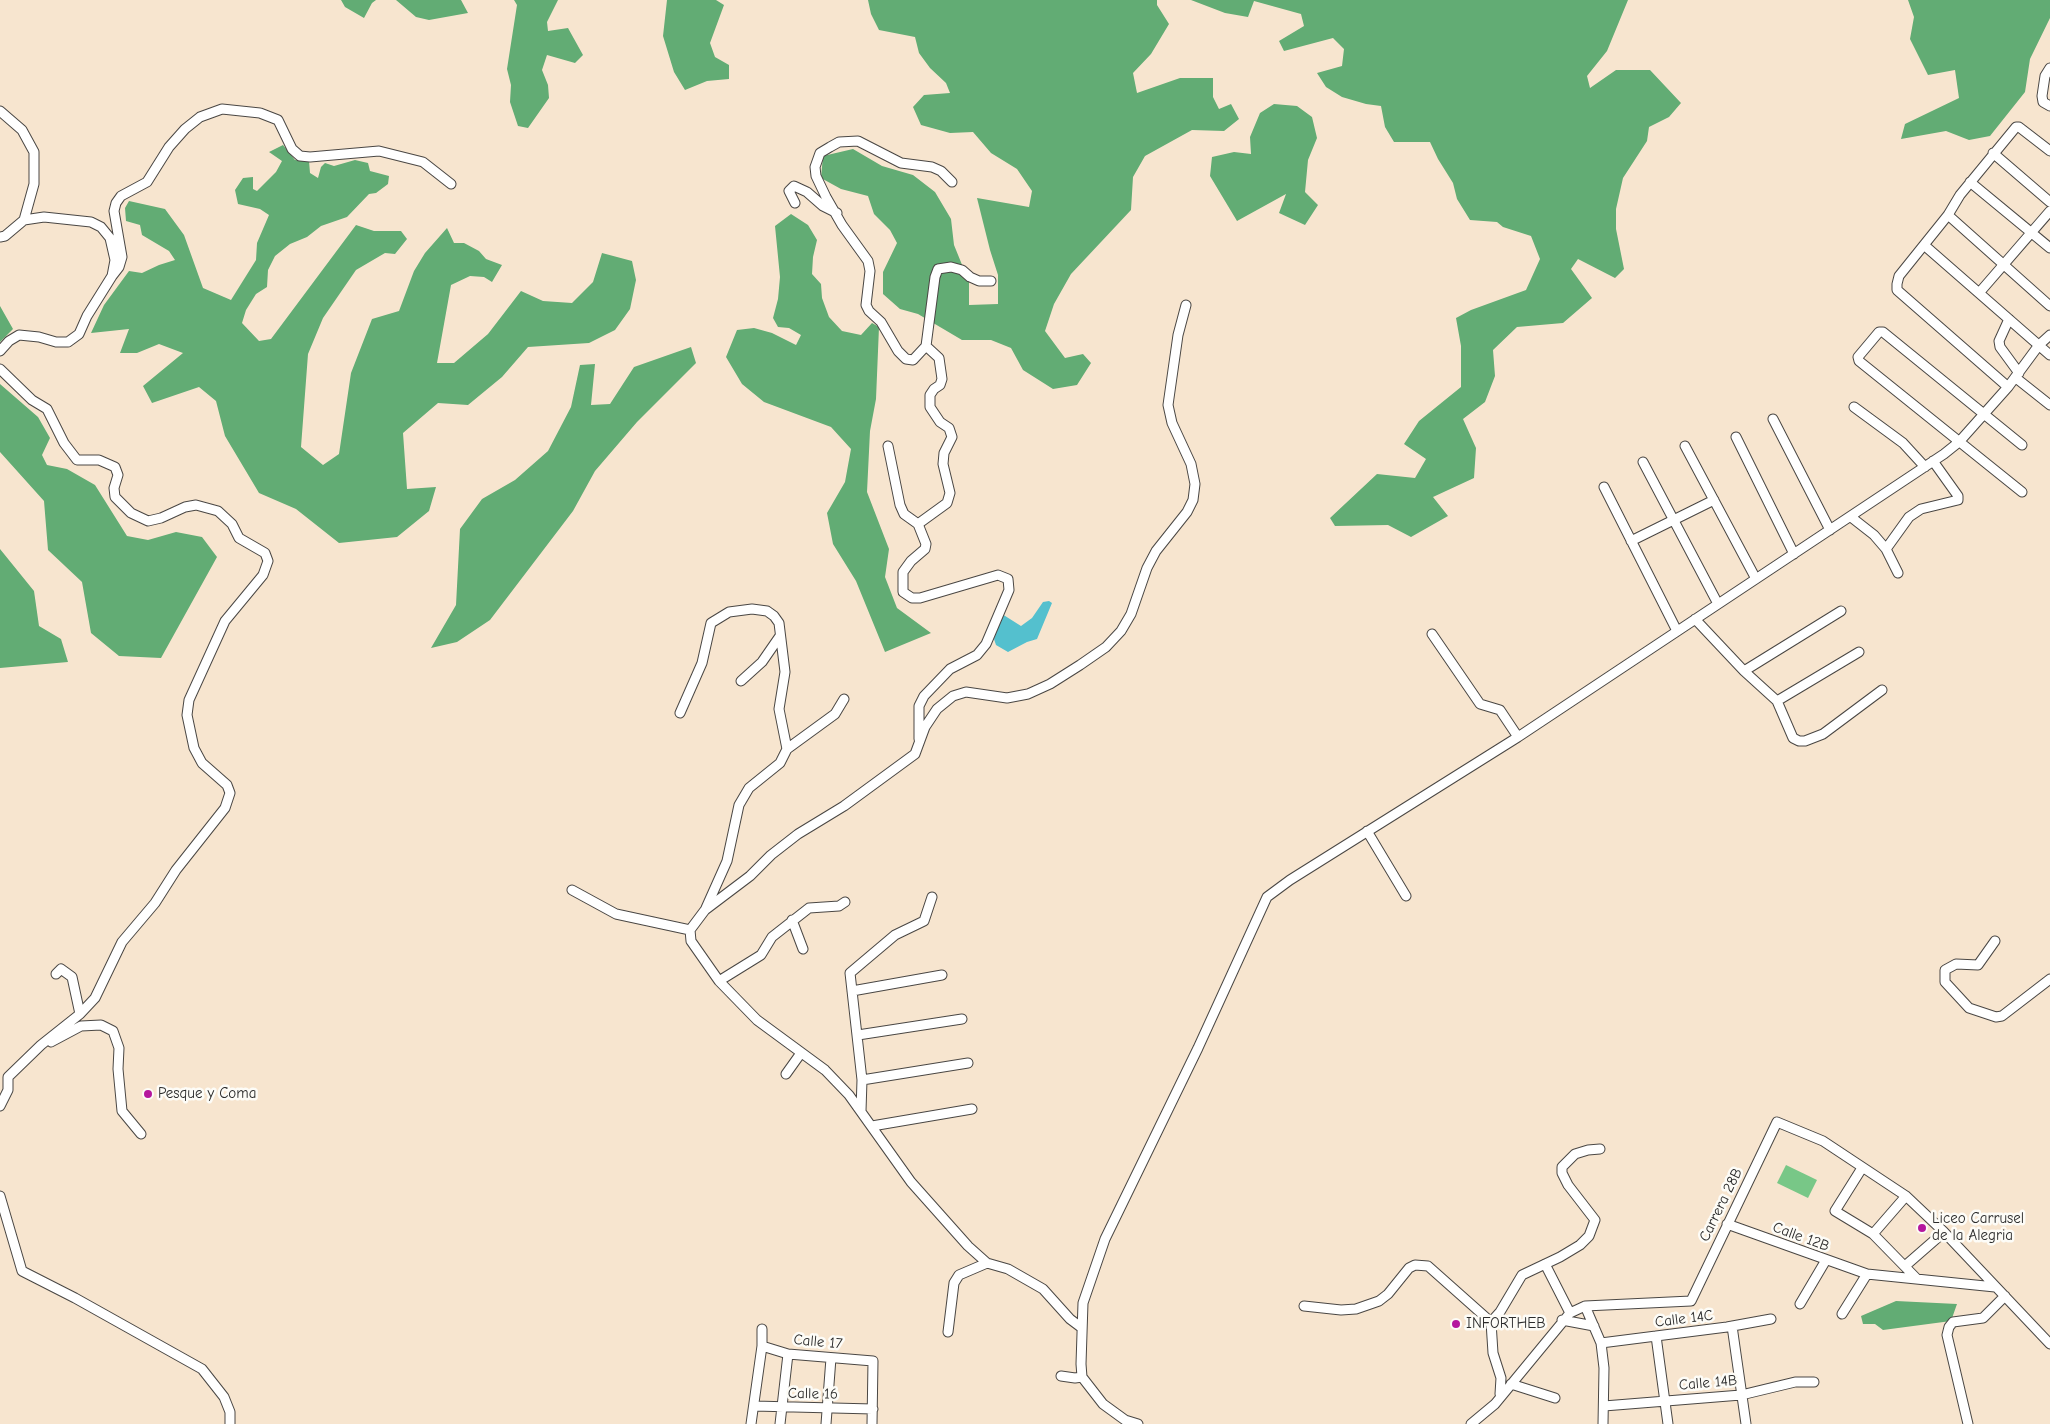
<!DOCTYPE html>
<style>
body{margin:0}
canvas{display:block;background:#f7e5cf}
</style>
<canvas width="2050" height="1424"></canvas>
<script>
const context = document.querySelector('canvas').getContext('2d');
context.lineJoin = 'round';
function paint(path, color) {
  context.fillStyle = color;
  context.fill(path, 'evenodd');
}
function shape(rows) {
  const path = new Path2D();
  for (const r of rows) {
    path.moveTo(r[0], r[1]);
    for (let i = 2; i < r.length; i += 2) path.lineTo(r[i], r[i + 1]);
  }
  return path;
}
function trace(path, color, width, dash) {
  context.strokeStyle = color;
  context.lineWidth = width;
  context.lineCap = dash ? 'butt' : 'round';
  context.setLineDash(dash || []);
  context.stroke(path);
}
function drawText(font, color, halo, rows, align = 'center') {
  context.font = font + ' "Comic Neue",sans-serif';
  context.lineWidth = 5;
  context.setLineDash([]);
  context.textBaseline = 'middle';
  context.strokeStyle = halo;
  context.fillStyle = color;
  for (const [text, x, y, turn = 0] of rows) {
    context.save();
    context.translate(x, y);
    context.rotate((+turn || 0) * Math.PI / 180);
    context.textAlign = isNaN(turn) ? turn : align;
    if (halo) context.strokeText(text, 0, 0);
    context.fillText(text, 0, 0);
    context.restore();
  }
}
const green = shape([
 [1786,1165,1817,1180,1808,1198,1777,1183]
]);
const forest = shape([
 [341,0,376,0,372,3,364,18,345,7],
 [396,0,461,0,468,13,429,20,416,17],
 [514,0,558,0,547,22,548,31,568,28,583,55,575,63,547,55,542,70,548,85,549,98,528,128,518,126,510,102,511,85,507,69,517,5],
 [667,0,716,0,724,5,710,43,715,57,729,65,729,79,707,81,685,90,674,72,663,36],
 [868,0,1157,0,1157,5,1169,24,1151,54,1133,73,1137,93,1180,78,1213,78,1213,97,1219,109,1231,104,1239,119,1224,131,1192,130,1145,156,1133,177,1131,210,1071,274,1054,304,1045,331,1065,358,1083,354,1091,363,1077,385,1053,389,1023,370,1011,348,991,340,962,340,918,314,900,309,883,294,883,272,897,243,890,230,874,214,868,196,841,189,821,178,823,156,853,149,882,166,913,175,935,192,951,219,954,245,969,282,969,305,998,304,998,275,990,250,977,198,1029,207,1032,191,1017,169,991,153,973,132,950,133,921,125,913,107,924,95,950,93,946,83,930,68,919,53,915,37,879,30,871,14],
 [1191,0,1628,0,1607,51,1587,76,1590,88,1616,70,1650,70,1681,103,1669,117,1649,127,1647,141,1623,178,1616,209,1616,229,1624,269,1615,278,1578,259,1571,269,1592,298,1563,323,1517,327,1493,350,1495,376,1485,402,1463,419,1476,448,1474,478,1433,497,1448,516,1411,537,1388,525,1335,526,1330,518,1377,474,1415,478,1426,459,1404,444,1419,421,1461,387,1461,346,1456,318,1471,310,1526,290,1540,259,1531,236,1503,227,1497,222,1470,220,1457,199,1453,183,1438,159,1430,142,1394,142,1385,127,1381,106,1366,104,1342,97,1326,87,1317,73,1342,66,1344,49,1333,38,1284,51,1279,41,1304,26,1301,14,1254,1,1248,17,1225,13],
 [1908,0,2050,0,2050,18,2030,59,2025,92,1990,136,1969,140,1946,131,1901,139,1905,124,1959,98,1955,70,1928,75,1910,39,1914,17],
 [1274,104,1297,106,1312,117,1317,138,1308,160,1305,192,1318,205,1305,225,1279,213,1286,194,1237,221,1210,176,1212,157,1234,152,1251,154,1250,137,1260,113],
 [283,145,295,160,309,161,310,173,318,178,321,167,325,163,334,166,355,160,368,163,370,171,389,176,388,184,376,193,369,194,347,217,321,226,307,237,290,244,275,256,268,270,267,287,256,294,246,310,242,323,259,341,271,339,356,225,374,231,401,231,407,239,395,254,385,253,356,270,323,318,308,354,301,447,323,465,339,454,351,373,372,319,399,311,414,271,425,253,447,228,454,243,464,243,479,251,486,259,502,265,492,282,484,277,470,276,451,285,437,363,454,363,488,334,521,291,543,301,572,303,593,282,602,253,632,261,636,280,630,309,615,330,589,343,528,347,502,377,468,405,438,403,403,433,407,489,436,487,429,511,397,537,339,543,296,509,259,493,225,436,216,401,199,387,152,403,143,386,183,353,159,344,137,353,120,353,129,329,91,333,104,305,129,271,142,273,159,265,175,260,169,251,142,235,140,225,126,221,125,208,129,201,165,209,184,235,203,288,231,300,256,260,257,243,269,215,260,209,238,204,235,190,243,178,253,177,253,189,257,191,276,172,282,161,269,152],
 [791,214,808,225,817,240,813,257,812,274,821,284,822,298,829,317,842,331,861,335,872,323,879,327,876,399,870,431,867,492,889,549,885,577,897,608,931,633,885,652,856,581,833,544,827,513,845,482,851,449,831,427,764,402,742,384,726,357,737,330,754,328,772,333,796,345,801,335,789,328,778,327,773,318,778,299,780,277,775,226],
 [0,306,13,329,0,342],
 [691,347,696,363,637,422,595,471,573,511,490,620,457,642,431,648,456,605,460,529,482,499,515,480,548,451,571,407,580,365,595,364,591,405,610,404,634,367],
 [0,384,38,417,50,438,42,455,47,465,67,469,95,485,127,536,148,540,176,532,202,537,217,557,161,658,119,656,91,633,82,582,48,550,44,501,0,452],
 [0,549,34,591,39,626,61,639,68,662,0,668],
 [1896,1301,1957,1304,1951,1321,1883,1330,1875,1324,1863,1324,1861,1316]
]);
const water = shape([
 [1049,601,1052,603,1037,639,1027,642,1008,652,996,645,994,639,1002,614,1021,626,1032,618,1043,602]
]);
const street = shape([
 [2050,68,2045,76,2042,96,2043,102,2050,106],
 [0,111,22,130,34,152,34,184,24,220],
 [1993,153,2050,202],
 [1970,182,2050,248],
 [795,203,789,191,794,186,807,192,823,206,837,213],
 [1948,215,2050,306],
 [0,237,5,236,24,220,44,217,91,222,101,227,110,238,115,260,112,276,87,316,79,334,68,342,56,342,39,337,19,335,9,341,0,351],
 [1924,245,2050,355],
 [112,276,119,267,122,257,114,211,116,203,121,196,147,182,169,147,185,129,200,117,222,109,260,113,278,120,292,149,300,156,310,157,379,151,423,162,451,184],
 [1979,293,2050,211],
 [2009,319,1999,341,2000,347,2019,373],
 [926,346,913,360,906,359,898,351,881,322,869,311,866,305,870,271,868,261,842,225,826,197,816,176,815,167,820,153,830,147,839,142,858,141,901,163,932,167,941,171,952,182],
 [0,369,32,400,47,409,64,443,77,460,99,460,115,467,118,475,114,488,115,497,131,513,148,521,161,518,185,507,196,505,218,511,232,524,239,538,265,553,268,561,263,575,225,621,189,700,187,715,194,748,202,763,227,785,230,793,225,808,176,870,155,903,122,942,95,998,80,1014,41,1045,8,1077,8,1090,0,1106],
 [2016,378,2050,405],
 [2008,387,1897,290,1897,284,1899,276,1948,215,1960,195,2016,127,2019,127,2050,151],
 [1854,407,1903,443,1925,467],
 [1773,419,1830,530],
 [1736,437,1794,554],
 [888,446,900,505,904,514,918,524,926,544,925,549,911,561,903,572,903,592,912,598,920,598,998,575,1008,579,1009,590,986,644,977,655,950,669,924,696,919,706,919,739],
 [1685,446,1756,579],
 [1643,462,1718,604],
 [1604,487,1677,631],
 [2022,492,1859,361,1858,357,1879,332,1883,332,2022,445],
 [1851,517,1874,535,1886,549,1898,573],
 [918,524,947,503,950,493,943,464,944,453,952,437,949,428,940,422,930,407,930,395,934,389,940,385,942,379,939,358,926,346,935,277,938,269,951,267,962,270,970,277,979,281,991,281],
 [1631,541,1714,500],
 [1886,549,1909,517,1921,509,1958,500,1958,496,1933,461],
 [1695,619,1744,671,1777,701,1793,738,1799,741,1805,741,1823,734,1882,690],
 [1432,634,1480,704,1500,710,1518,737],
 [1744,671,1841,611],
 [741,681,762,662,780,636],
 [1777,701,1859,652],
 [680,713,702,663,711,623,729,612,752,609,767,611,774,616,779,623,785,672,779,709,787,749,780,763,749,788,739,805,727,861,706,908],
 [787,749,835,714,844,699],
 [1367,831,1406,896],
 [572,890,616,914,690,930],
 [792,920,803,949],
 [1995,941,1978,965,1956,964,1945,970,1945,982,1969,1008,1996,1017,2002,1016,2050,979],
 [56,974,61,969,72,977,80,1014],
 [719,981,761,955,772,937,809,908,839,906,845,902],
 [852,991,942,975],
 [858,1035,962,1019],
 [51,1042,81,1026,101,1025,113,1031,119,1048,118,1069,122,1111,141,1134],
 [786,1074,801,1053],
 [862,1080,968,1063],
 [861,1111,862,1080,850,973,895,935,924,921,932,897],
 [872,1126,972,1109],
 [1862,1168,1835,1211,1873,1234,1917,1279],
 [0,1196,22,1271,75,1298,202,1369,224,1397,230,1412,230,1424],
 [1727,1224,1867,1274,1995,1287],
 [1873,1234,1906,1196],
 [1545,1264,1570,1313],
 [1905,1266,1944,1232],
 [1800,1304,1826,1260],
 [1304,1306,1341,1310,1356,1309,1379,1301,1388,1294,1409,1268,1415,1265,1428,1266,1491,1322,1493,1353,1501,1378,1500,1394],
 [1585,1306,1601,1343,1604,1368,1603,1424],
 [1842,1314,1867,1274],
 [1562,1320,1594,1326],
 [1491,1322,1500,1312,1522,1275,1560,1257,1580,1245,1589,1236,1595,1220,1568,1185,1562,1173,1562,1167,1575,1154,1588,1150,1600,1149],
 [1732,1326,1746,1424],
 [1082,1328,1070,1319,1043,1289,1008,1269,987,1263,968,1246,911,1182,849,1095,825,1070,757,1020,719,981,691,941,690,930,705,910,750,876,771,855,798,834,844,806,915,754,925,727,937,709,953,696,966,692,1007,698,1028,694,1050,684,1080,665,1106,647,1121,631,1131,614,1147,568,1156,551,1187,512,1193,500,1195,484,1191,464,1172,423,1168,405,1178,335,1186,305],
 [948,1332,954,1283,959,1275,987,1263],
 [1656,1336,1668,1424],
 [1601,1343,1727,1327,1771,1319],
 [762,1346,788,1354,873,1361,872,1424],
 [1061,1376,1075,1378,1082,1377],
 [1511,1384,1555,1398],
 [754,1406,873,1409],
 [1604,1406,1741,1395,1795,1382,1814,1382],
 [751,1424,762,1346,762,1329],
 [780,1424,788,1354],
 [826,1424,831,1358],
 [1138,1424,1125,1420,1103,1404,1082,1377,1081,1364,1083,1303,1105,1239,1198,1048,1267,897,1290,880,1518,737,1944,454,1959,442,2008,387,2039,345,2050,335],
 [1471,1424,1495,1404,1570,1313,1585,1306,1691,1301,1777,1122,1823,1141,1906,1196,1944,1232,2050,1344],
 [1968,1424,1947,1335,1949,1327,1953,1322,1983,1318,2005,1296]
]);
const markers = [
 [148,1094,5,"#b5179e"],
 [1922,1228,5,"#b5179e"],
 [1456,1324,5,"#b5179e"]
];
const poiNames = [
 ["Pesque y Coma",158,1094],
 ["Liceo Carrusel",1932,1219],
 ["de la Alegria",1932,1236],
 ["INFORTHEB",1466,1324]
];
const streetNames = [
 ["Carrera 28B",1721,1205,-64],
 ["Calle 12B",1801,1237,20],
 ["Calle 14C",1684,1319,-7],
 ["Calle 17",818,1342,5],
 ["Calle 14B",1708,1383,-5],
 ["Calle 16",813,1394,1]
];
paint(green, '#78c787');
paint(forest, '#62ac74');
paint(water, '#54c0ce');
trace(street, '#4a4744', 11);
trace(street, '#fff', 9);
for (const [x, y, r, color] of markers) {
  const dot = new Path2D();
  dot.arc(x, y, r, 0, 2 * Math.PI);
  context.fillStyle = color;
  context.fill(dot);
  trace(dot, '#fdfcf7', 2);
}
drawText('15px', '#2b2b2b', '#fdfcf7', poiNames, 'left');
drawText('15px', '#2b2b2b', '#fdfcf7', streetNames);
</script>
